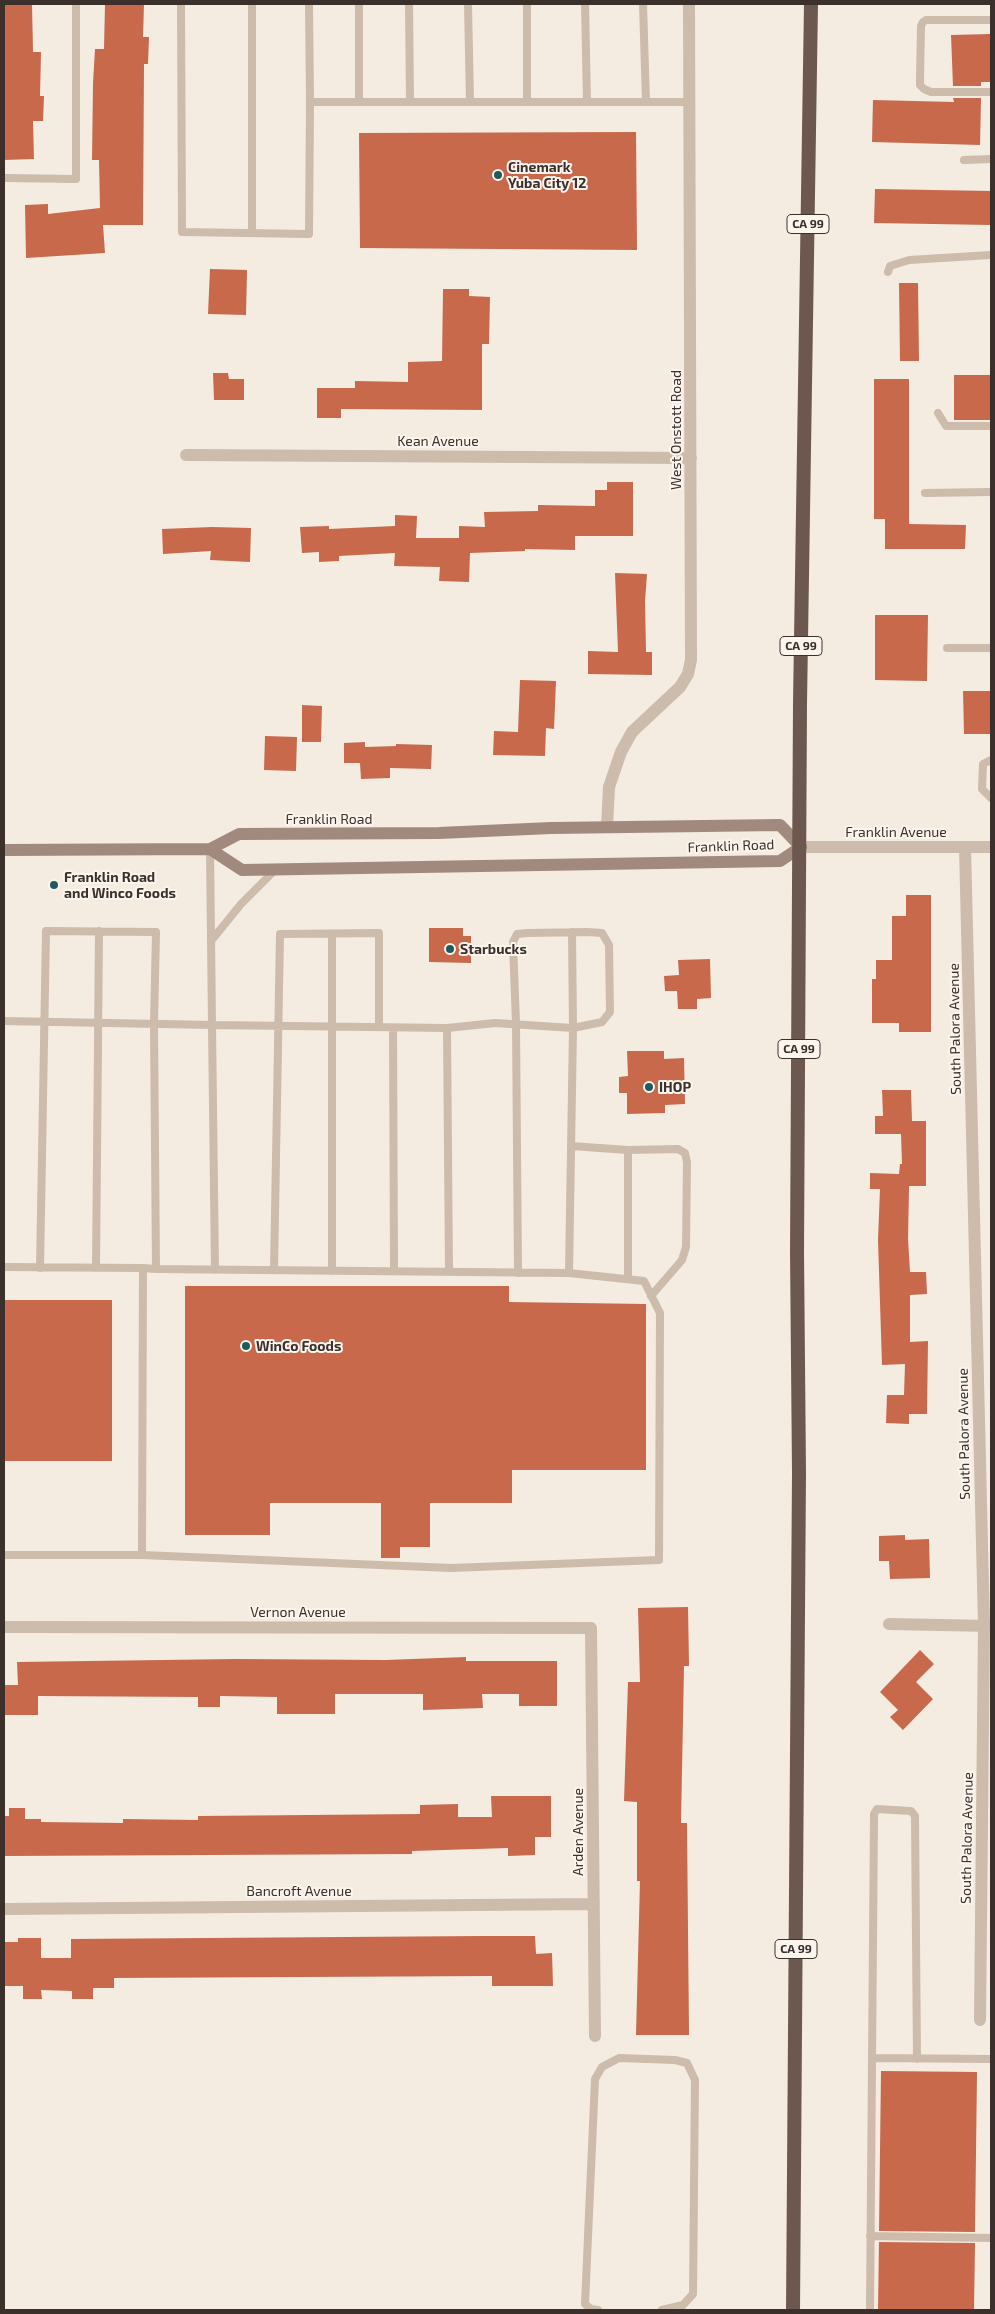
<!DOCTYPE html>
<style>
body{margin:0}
#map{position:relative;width:995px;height:2314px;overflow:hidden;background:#f4ebe1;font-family:"Exo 2",sans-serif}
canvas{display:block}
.frame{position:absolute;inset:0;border:5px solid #3b302b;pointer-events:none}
</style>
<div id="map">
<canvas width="995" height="2314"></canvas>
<div class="frame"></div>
</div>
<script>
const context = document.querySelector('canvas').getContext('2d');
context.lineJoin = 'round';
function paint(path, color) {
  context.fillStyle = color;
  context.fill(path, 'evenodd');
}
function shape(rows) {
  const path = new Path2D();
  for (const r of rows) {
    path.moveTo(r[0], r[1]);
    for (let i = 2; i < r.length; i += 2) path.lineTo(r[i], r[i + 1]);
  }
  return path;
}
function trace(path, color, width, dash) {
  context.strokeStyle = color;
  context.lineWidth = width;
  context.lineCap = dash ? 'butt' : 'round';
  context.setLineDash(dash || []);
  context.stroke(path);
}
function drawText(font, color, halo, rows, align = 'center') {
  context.font = font + ' "Exo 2",sans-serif';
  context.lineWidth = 4;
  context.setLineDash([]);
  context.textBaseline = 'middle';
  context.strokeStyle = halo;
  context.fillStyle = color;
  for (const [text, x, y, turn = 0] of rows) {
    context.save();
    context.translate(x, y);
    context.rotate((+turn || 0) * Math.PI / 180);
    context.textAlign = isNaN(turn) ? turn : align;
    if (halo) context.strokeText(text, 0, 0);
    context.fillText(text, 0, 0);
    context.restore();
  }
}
const building = shape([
 [4,4,32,4,33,52,41,52,40,96,44,96,43,121,33,121,34,159,4,160],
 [105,4,144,4,143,37,149,37,148,64,144,64,143,225,103,225,105,253,26,258,25,205,48,204,48,214,100,208,99,160,92,160,93,83,95,49,104,49],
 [991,34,991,82,981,82,981,86,953,86,951,35],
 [953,98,981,98,980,145,872,142,873,100,954,102],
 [636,132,637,250,360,248,359,133],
 [875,189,991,191,991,225,874,223],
 [210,269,247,270,246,315,208,314],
 [899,283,918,283,919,361,900,361],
 [443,289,469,289,469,296,490,297,489,344,482,344,482,410,341,409,341,418,317,418,317,388,355,388,355,381,408,382,408,362,442,361],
 [213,373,228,373,229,379,244,379,244,400,214,400],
 [954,375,991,375,991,420,954,420],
 [874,379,909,379,909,524,966,525,965,549,885,549,885,519,874,519],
 [607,482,633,482,633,536,575,536,575,550,525,549,525,551,470,553,469,582,439,581,440,567,394,566,395,553,339,556,339,561,319,562,319,552,302,553,300,527,329,526,329,529,395,526,395,515,417,516,416,538,459,538,459,526,485,527,484,512,538,511,538,505,595,506,595,490,607,490],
 [212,527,251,528,250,562,210,560,211,551,163,554,162,529],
 [615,573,647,574,645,601,646,652,652,652,652,675,588,674,588,651,618,652],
 [875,615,928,615,927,681,875,680],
 [520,680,556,681,554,729,546,728,545,756,493,755,494,731,518,732],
 [963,691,991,691,991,734,964,734],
 [302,705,322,706,321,742,302,742],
 [265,736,297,737,296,771,264,770],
 [365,742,365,747,396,746,396,744,432,745,431,769,390,768,390,778,361,779,360,763,344,763,344,743],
 [906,895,931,895,931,1032,899,1032,899,1023,872,1023,872,979,876,979,876,960,892,960,892,916,906,916],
 [429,928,463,928,463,936,471,936,471,963,429,962],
 [710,959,711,998,697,999,697,1009,678,1009,677,991,665,991,664,976,679,975,678,960],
 [627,1051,664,1051,664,1059,684,1058,685,1104,665,1105,665,1113,627,1114,627,1093,619,1093,619,1077,628,1076],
 [882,1090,911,1090,912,1121,926,1121,926,1186,909,1186,908,1239,910,1272,926,1272,927,1294,910,1295,910,1342,928,1341,927,1414,909,1414,909,1424,886,1423,887,1395,904,1395,905,1364,882,1365,878,1240,880,1189,870,1189,870,1173,899,1174,900,1164,902,1164,901,1134,875,1134,875,1116,883,1116],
 [185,1286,509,1286,509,1302,646,1304,646,1470,512,1470,512,1503,430,1503,430,1547,400,1547,400,1558,381,1558,381,1503,270,1503,270,1535,185,1535],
 [4,1300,112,1300,112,1461,4,1461],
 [905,1535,905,1540,929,1539,930,1578,890,1579,889,1561,879,1561,879,1536],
 [688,1607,689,1666,684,1666,681,1823,687,1823,689,2035,636,2035,640,1881,637,1881,637,1802,624,1801,628,1682,640,1682,638,1608],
 [920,1650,934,1664,916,1682,933,1699,903,1730,890,1717,898,1710,880,1692],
 [466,1657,466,1661,557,1661,557,1706,519,1706,519,1694,482,1694,483,1708,423,1710,423,1694,335,1694,335,1714,277,1714,277,1697,220,1696,220,1707,198,1707,198,1697,38,1696,38,1715,4,1715,4,1685,18,1685,17,1662,235,1659,386,1660],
 [491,1796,551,1796,551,1837,535,1837,535,1855,508,1856,508,1848,412,1851,412,1854,4,1856,4,1816,9,1816,9,1808,25,1808,25,1819,41,1819,41,1822,123,1823,123,1819,198,1820,198,1816,420,1814,420,1805,458,1804,458,1817,492,1817],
 [483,1936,535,1936,536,1954,552,1953,553,1986,492,1986,492,1976,114,1978,114,1988,93,1988,93,1999,72,1999,72,1991,41,1990,42,1999,23,1999,23,1986,4,1986,4,1942,18,1942,18,1938,41,1938,41,1958,71,1958,71,1939],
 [881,2071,977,2072,975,2232,879,2231],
 [879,2242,975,2243,974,2310,878,2310]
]);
const service = shape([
 [181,4,182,232,309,234,310,102,690,102],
 [309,4,310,102],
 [359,4,359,102],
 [409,4,410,102],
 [468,4,470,102],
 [527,4,527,101],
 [585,4,587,102],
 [643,4,646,102],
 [991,20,926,20,923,22,921,26,920,79,920,85,924,89,931,92,991,92],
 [964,160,991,159],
 [4,178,76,179,76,4],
 [252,233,252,4],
 [888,272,890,266,909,260,991,255],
 [938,413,946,426,991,426],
 [925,493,991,492],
 [947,648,991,648],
 [991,760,983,764,982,789,991,798],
 [332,934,332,1271],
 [211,941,241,904,275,870],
 [4,1021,212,1025,210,849],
 [393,1028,394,1271],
 [447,1028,449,1272],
 [571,1146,628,1150,628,1279],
 [628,1150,678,1149,685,1153,687,1162,686,1247,682,1260,651,1296],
 [4,1267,143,1268],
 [40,1268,46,931,156,932,154,1024,156,1269,143,1268,142,1555,451,1568,659,1560,660,1313,644,1281,569,1273,573,1028,495,1023,447,1028,212,1025,215,1270],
 [96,1268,99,931],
 [156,1269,569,1273],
 [274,1270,280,934,379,933,379,1027],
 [518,1273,516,1024,513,942,517,934,527,933,587,932,602,933,609,945,610,1012,602,1022,573,1028,572,932],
 [4,1555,142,1555],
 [872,2058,991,2059],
 [870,2236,991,2238],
 [598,2310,591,2309,585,2304,595,2079,602,2067,619,2058,675,2060,687,2063,695,2080,693,2294,683,2305,662,2310],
 [870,2310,874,1814,877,1809,911,1811,915,1816,917,2059]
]);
const minor = shape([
 [186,455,691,458],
 [607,827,609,787,621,752,632,732,680,687,688,674,691,660,689,4],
 [965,847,984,1625,980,2020],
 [889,1624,991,1626],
 [4,1627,591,1628,595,2036],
 [4,1909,594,1904]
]);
const tertiary = shape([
 [801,847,991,847]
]);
const secondary = shape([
 [4,850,210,849,239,834,439,833,551,828,780,825,801,847,780,861,242,870,210,849]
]);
const trunk = shape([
 [793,2310,799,1473,797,1251,800,703,811,4]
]);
const markers = [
 [498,175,5,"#1f5a5e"],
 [54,885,5,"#1f5a5e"],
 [450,949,5,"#1f5a5e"],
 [649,1087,5,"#1f5a5e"],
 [246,1346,5,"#1f5a5e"]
];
const shields = [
 [808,224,42],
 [801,646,42],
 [799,1049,42],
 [796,1949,42]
];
const shieldNames = [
 ["CA 99",808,224],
 ["CA 99",801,646],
 ["CA 99",799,1049],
 ["CA 99",796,1949]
];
const poiNames = [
 ["Cinemark",508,167],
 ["Yuba City 12",508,183],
 ["Franklin Road",64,877],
 ["and Winco Foods",64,893],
 ["Starbucks",460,949],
 ["IHOP",659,1087],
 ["WinCo Foods",256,1346]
];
const streetNames = [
 ["West Onstott Road",676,430,-90],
 ["Kean Avenue",438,441],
 ["Franklin Road",329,819],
 ["Franklin Avenue",896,832],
 ["Franklin Road",731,846,-2],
 ["South Palora Avenue",955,1029,-91],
 ["South Palora Avenue",964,1434,-91],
 ["Vernon Avenue",298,1612],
 ["Arden Avenue",578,1832,-90],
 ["South Palora Avenue",967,1838,-89],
 ["Bancroft Avenue",299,1891]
];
paint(building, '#c8694b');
trace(service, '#cdbbac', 8);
trace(minor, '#cdbbac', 12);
trace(tertiary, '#cdbbac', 12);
trace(secondary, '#a18a7d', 12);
trace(trunk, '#6c584f', 14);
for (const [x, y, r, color] of markers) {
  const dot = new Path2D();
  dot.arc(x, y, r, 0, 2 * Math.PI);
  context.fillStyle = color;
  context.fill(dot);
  trace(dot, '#fbf5ee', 2);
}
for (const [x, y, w] of shields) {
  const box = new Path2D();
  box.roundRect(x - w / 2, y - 9.5, w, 19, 4);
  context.fillStyle = '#fbf5ee';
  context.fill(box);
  trace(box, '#3b302b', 1);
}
drawText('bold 12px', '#3b302b', null, shieldNames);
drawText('bold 14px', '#3b302b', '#fbf5ee', poiNames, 'left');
drawText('14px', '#3b302b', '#fbf5ee', streetNames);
</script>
